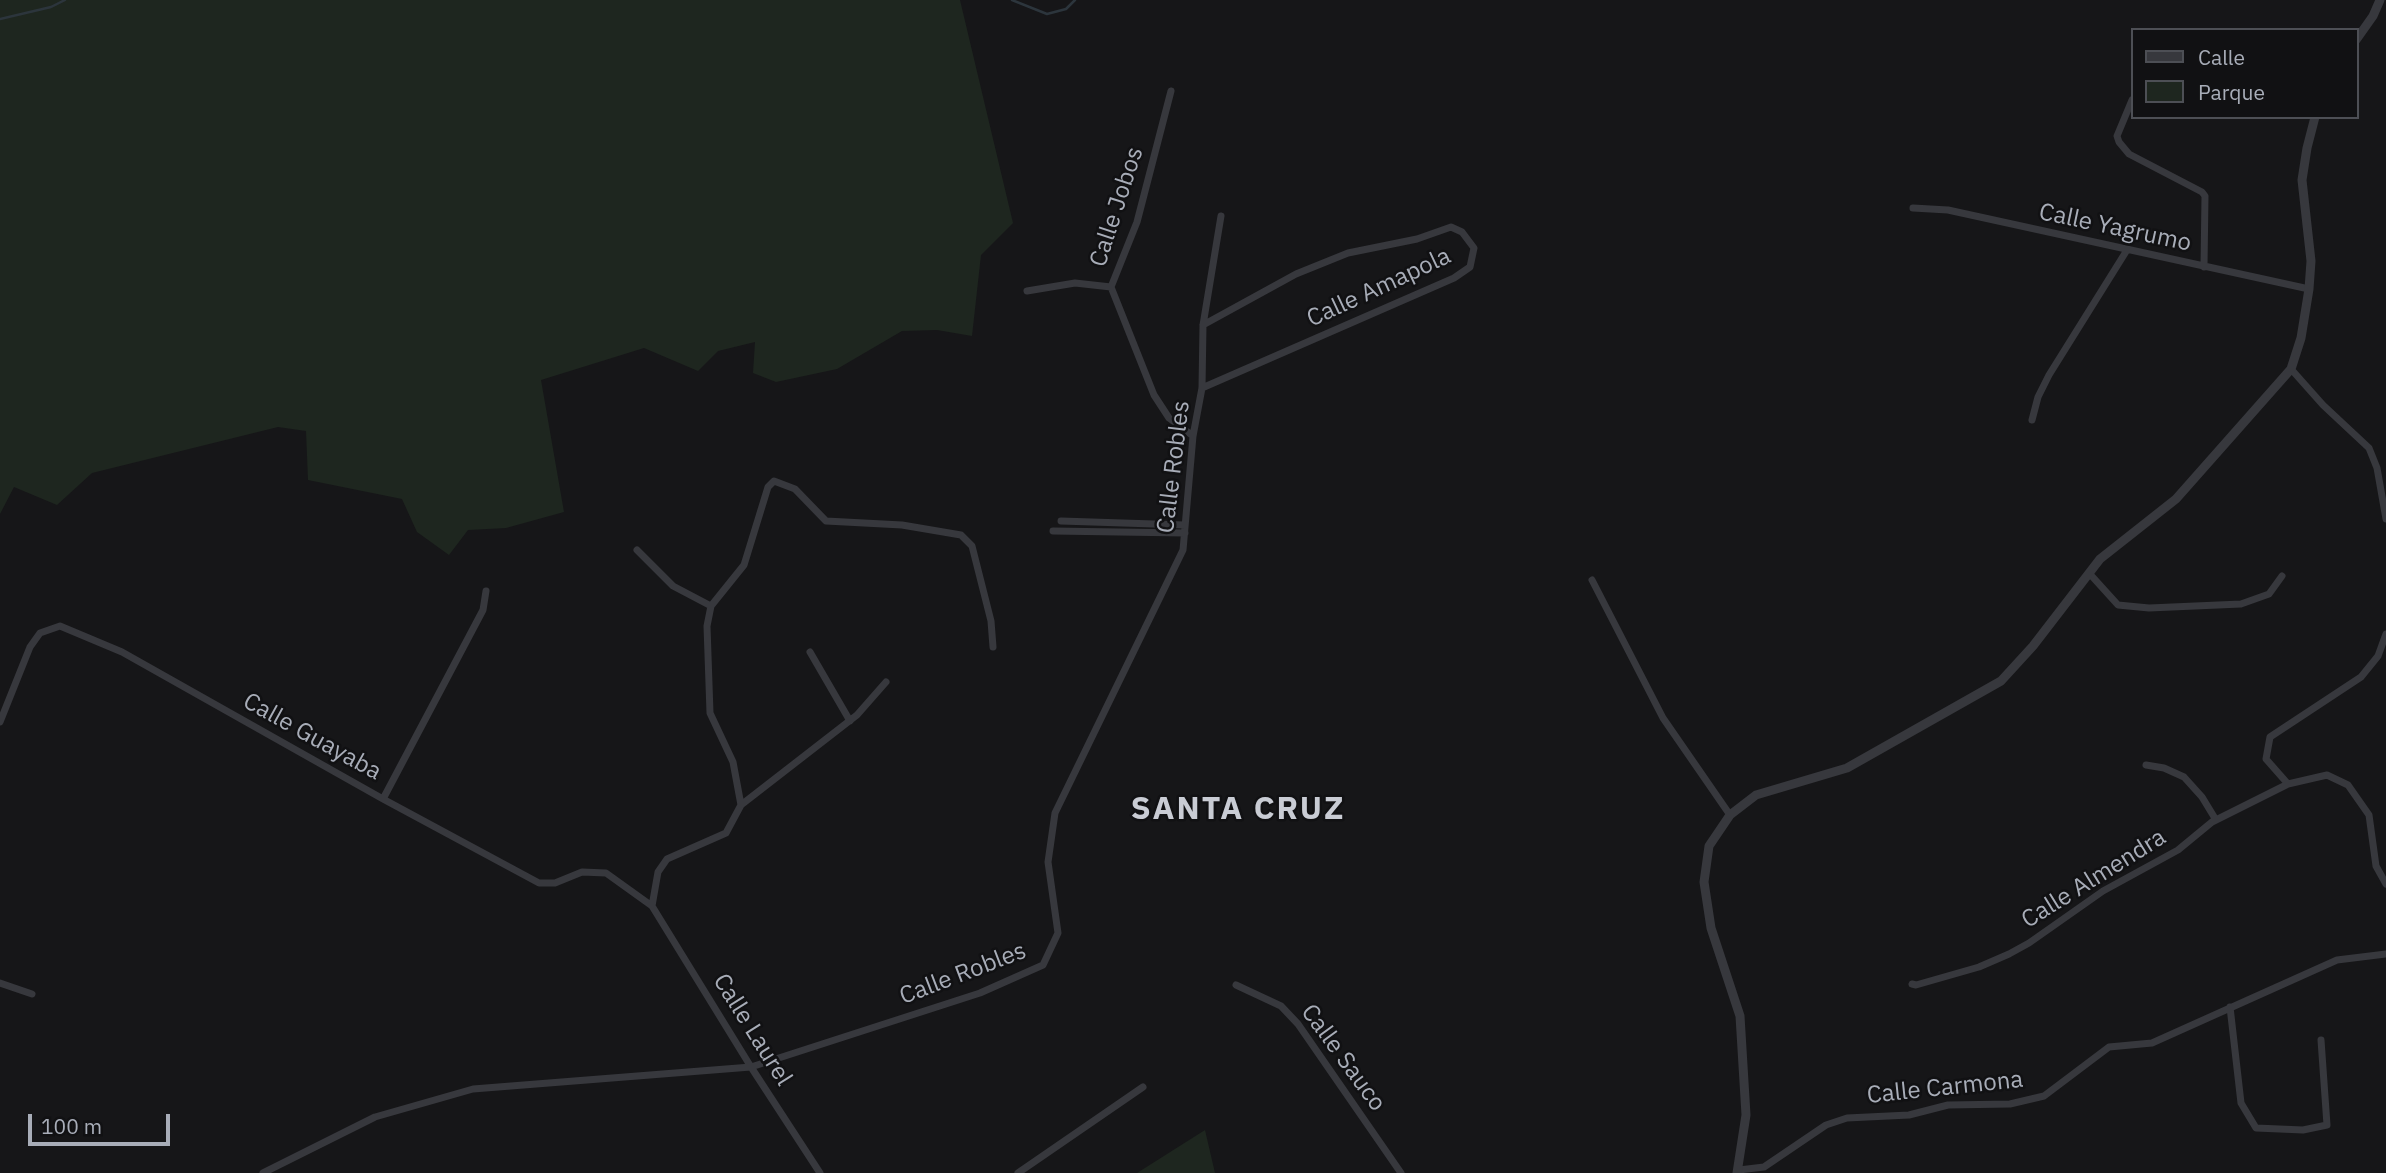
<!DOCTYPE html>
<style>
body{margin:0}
#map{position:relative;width:2386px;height:1173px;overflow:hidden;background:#161618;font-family:"IBM Plex Sans",sans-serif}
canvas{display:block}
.legend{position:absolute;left:2131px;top:28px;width:228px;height:91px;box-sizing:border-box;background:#111113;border:2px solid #4d4f55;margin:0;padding:9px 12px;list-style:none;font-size:21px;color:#a8adb8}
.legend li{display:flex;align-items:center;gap:14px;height:35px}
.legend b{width:35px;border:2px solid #4d4f55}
.scale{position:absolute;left:28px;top:1114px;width:142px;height:32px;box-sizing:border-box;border:4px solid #a8adb8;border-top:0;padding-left:9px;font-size:21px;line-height:24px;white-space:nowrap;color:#a8adb8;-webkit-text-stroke:5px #111113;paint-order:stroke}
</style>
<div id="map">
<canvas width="2386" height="1173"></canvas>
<ul class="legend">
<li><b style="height:9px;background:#37383d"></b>Calle</li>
<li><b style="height:19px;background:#1e261f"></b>Parque</li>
</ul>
<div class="scale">100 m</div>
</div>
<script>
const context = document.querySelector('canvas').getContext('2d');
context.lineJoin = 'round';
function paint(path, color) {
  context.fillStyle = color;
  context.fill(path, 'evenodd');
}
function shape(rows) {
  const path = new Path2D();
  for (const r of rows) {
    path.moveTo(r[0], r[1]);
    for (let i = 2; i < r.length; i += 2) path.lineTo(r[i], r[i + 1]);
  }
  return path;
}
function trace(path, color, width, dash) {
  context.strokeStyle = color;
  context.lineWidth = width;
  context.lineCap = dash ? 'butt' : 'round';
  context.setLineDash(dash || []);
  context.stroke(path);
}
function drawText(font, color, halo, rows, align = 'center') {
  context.font = font + ' "IBM Plex Sans",sans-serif';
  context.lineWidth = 5;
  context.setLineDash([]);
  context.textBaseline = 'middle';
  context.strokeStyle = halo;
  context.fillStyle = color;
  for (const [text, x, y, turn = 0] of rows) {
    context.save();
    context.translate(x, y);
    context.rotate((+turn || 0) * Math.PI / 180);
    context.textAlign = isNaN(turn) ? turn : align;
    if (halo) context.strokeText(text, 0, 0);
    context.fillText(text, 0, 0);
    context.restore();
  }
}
const green = shape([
 [0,0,960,0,1013,223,981,255,972,336,937,330,902,331,837,369,776,382,753,373,755,342,718,351,698,371,644,348,541,380,564,512,506,528,468,530,449,555,417,532,402,499,308,480,306,431,278,427,92,473,57,505,14,487,0,514],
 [1205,1130,1215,1173,1137,1173]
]);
const stream = shape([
 [1012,0,1047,14,1066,9,1075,0],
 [0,19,51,7,65,0]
]);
const minor = shape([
 [1171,91,1137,222,1111,287,1154,395,1169,418,1193,436],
 [2132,100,2117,136,2119,142,2129,154,2202,192,2205,196,2204,267],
 [1913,208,1948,210,2309,289],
 [1027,291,1075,283,1111,287],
 [2291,369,2323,405,2369,448,2377,468,2386,519],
 [1202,388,1454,278,1470,267,1474,248,1462,232,1451,227,1417,239,1348,253,1296,274,1203,325],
 [2032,420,2038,397,2049,375,2127,250],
 [1061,521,1185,525],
 [1053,531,1185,533],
 [637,550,673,586,711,606],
 [2089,573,2118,605,2149,608,2241,604,2269,594,2282,576],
 [1592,580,1663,718,1730,815],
 [810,652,850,721],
 [0,722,30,647,40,633,60,626,122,652,383,799,539,883,555,883,582,872,606,873,652,906,751,1067,820,1173],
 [2146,765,2164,768,2184,777,2202,797,2216,820],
 [2288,784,2266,759,2270,737,2361,677,2378,656,2386,634],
 [383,799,483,610,486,591],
 [741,805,857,715,886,682],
 [652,906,658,872,667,859,726,833,741,805,733,762,710,713,707,626,711,606,744,565,768,487,774,481,795,489,826,521,902,525,961,535,972,546,991,621,993,647],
 [0,983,32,994],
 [1912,984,1916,985,1979,967,2009,954,2029,943,2103,891,2178,850,2212,822,2288,784,2327,775,2348,785,2369,815,2376,866,2386,884],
 [1236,985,1281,1006,1298,1024,1401,1173],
 [2230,1007,2241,1103,2256,1128,2303,1130,2327,1125,2321,1040],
 [1739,1170,1764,1167,1826,1125,1847,1118,1909,1115,1948,1105,2010,1104,2044,1096,2109,1047,2152,1043,2337,960,2386,954],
 [263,1173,375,1117,473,1089,751,1067,980,993,1043,965,1058,933,1048,862,1055,813,1183,550,1193,436,1202,388,1203,325,1221,216],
 [1018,1173,1143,1087]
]);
const tertiary = shape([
 [2356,40,2373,16,2380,0],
 [1737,1173,1746,1115,1740,1016,1711,928,1704,882,1709,846,1730,815,1756,795,1847,768,2001,681,2033,646,2100,559,2176,499,2291,369,2301,338,2309,289,2311,261,2302,180,2307,148,2315,117]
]);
const streetNames = [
 ["Calle Jobos",1117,207,-72],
 ["Calle Yagrumo",2115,228,12],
 ["Calle Amapola",1379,288,-25],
 ["Calle Robles",1174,467,-83],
 ["Calle Guayaba",312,737,29],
 ["Calle Almendra",2094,879,-32],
 ["Calle Robles",963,974,-21],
 ["Calle Laurel",752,1030,58],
 ["Calle Sauco",1343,1058,54],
 ["Calle Carmona",1945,1088,-6]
];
const districtNames = [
 ["SANTA CRUZ",1238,810]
];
paint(green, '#1e261f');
trace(stream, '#2c353c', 2.5);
trace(minor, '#37383d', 7);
trace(tertiary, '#37383d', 9);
drawText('24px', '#a8adb8', '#111113', streetNames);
context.letterSpacing = '2px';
drawText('bold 32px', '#c9ccd4', '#111113', districtNames);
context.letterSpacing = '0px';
</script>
